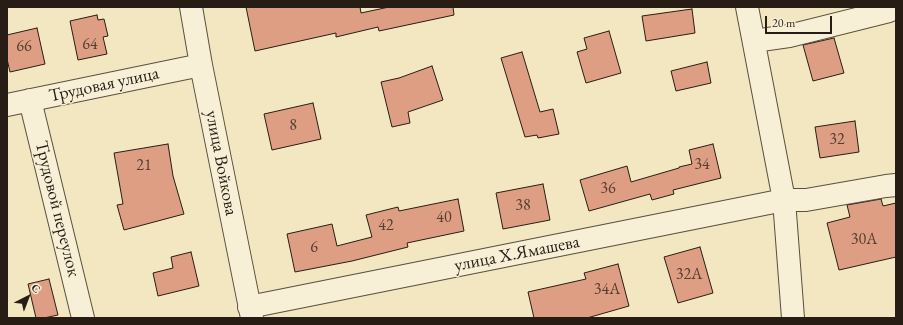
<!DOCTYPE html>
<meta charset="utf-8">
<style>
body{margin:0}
#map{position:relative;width:903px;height:325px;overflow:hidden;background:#f2e7c0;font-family:"EB Garamond",serif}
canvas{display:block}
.frame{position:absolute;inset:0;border:8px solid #271d14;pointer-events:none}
.north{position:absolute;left:8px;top:277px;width:40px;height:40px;-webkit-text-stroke:3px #f7efd6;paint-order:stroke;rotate:42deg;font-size:11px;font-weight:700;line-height:16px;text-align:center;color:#271d14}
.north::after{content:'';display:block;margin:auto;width:14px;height:18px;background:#271d14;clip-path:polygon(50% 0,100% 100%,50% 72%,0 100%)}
.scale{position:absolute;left:765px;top:16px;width:67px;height:18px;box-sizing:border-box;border:2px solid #271d14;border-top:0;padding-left:5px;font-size:12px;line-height:14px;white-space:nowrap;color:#271d14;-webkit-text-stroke:3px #f7efd6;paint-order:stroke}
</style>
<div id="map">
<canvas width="903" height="325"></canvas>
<div class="frame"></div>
<div class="north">С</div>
<div class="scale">20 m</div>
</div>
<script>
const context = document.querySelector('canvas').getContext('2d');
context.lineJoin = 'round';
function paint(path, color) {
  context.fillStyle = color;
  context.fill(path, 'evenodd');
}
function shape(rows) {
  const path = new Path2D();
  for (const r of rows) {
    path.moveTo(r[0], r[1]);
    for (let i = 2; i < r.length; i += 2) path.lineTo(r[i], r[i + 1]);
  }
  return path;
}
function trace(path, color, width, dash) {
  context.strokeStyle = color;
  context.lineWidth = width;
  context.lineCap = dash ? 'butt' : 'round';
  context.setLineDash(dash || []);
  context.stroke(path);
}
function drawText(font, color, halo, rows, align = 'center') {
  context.font = font + ' "EB Garamond",serif';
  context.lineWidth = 3;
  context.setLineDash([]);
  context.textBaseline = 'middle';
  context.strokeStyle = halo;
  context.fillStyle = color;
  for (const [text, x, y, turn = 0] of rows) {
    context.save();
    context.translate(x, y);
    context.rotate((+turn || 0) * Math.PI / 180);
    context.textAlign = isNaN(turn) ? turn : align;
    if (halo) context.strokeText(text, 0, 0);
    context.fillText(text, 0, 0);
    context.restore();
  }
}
const building = shape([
 [246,7,360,7,361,13,389,7,453,7,454,15,379,31,378,27,336,37,336,33,255,51,246,7],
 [692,9,695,33,646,41,642,16,692,9],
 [97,15,98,20,104,19,108,36,103,37,107,54,78,60,70,21,97,15],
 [37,28,45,64,10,72,7,59,7,35,37,28],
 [609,31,621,73,586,83,577,52,587,49,584,38,609,31],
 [834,38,844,73,813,81,803,45,834,38],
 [522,52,540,112,553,109,559,134,538,138,537,135,525,137,501,58,522,52],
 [707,62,711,83,676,91,671,71,707,62],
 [432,66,443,100,408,112,410,123,392,127,381,82,399,78,432,66],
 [313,103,321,139,272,150,264,114,313,103],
 [855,121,859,152,820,158,815,127,855,121],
 [168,144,173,176,184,214,124,230,117,205,123,204,114,153,168,144],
 [713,144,721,178,673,190,674,194,652,200,650,194,589,211,580,180,627,166,631,182,679,168,679,167,692,164,689,150,713,144],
 [543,184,550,220,503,229,496,193,543,184],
 [458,199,464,231,407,243,408,247,352,261,295,272,287,234,332,224,337,246,372,237,366,215,398,207,399,211,458,199],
 [881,199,883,206,896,203,896,257,839,270,827,223,850,217,847,205,881,199],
 [700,247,713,293,678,303,664,257,700,247],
 [191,252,199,286,158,296,153,273,173,268,171,257,191,252],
 [618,264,629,306,587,318,534,318,528,292,586,279,584,273,618,264],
 [49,279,58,315,44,318,36,318,28,284,49,279]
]);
const minor = shape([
 [191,7,201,65,252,318],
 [747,7,784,200,793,318],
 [754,41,789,36,889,11,896,8],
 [30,100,83,318],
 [7,105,201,65],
 [249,307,784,200,806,200,886,186,896,185]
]);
const numberNames = [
 ["64",90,45],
 ["66",24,47],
 ["8",293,126],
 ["32",837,140],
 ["34",702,165],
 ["21",144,166],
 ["36",608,189],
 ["38",523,206],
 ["40",444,218],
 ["42",386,226],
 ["30А",864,240],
 ["6",314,248],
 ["32А",689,275],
 ["34А",607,290]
];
const streetNames = [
 ["Трудовая улица",104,85,-12],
 ["улица Войкова",221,163,79],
 ["Трудовой переулок",57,209,76],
 ["улица Х.Ямашева",517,254,-11]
];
paint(building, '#de9e83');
trace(building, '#271d14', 1);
trace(minor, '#5a503f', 24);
trace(minor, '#f7efd6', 22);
drawText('16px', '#553d30', null, numberNames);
drawText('18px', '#271d14', '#f7efd6', streetNames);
</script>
